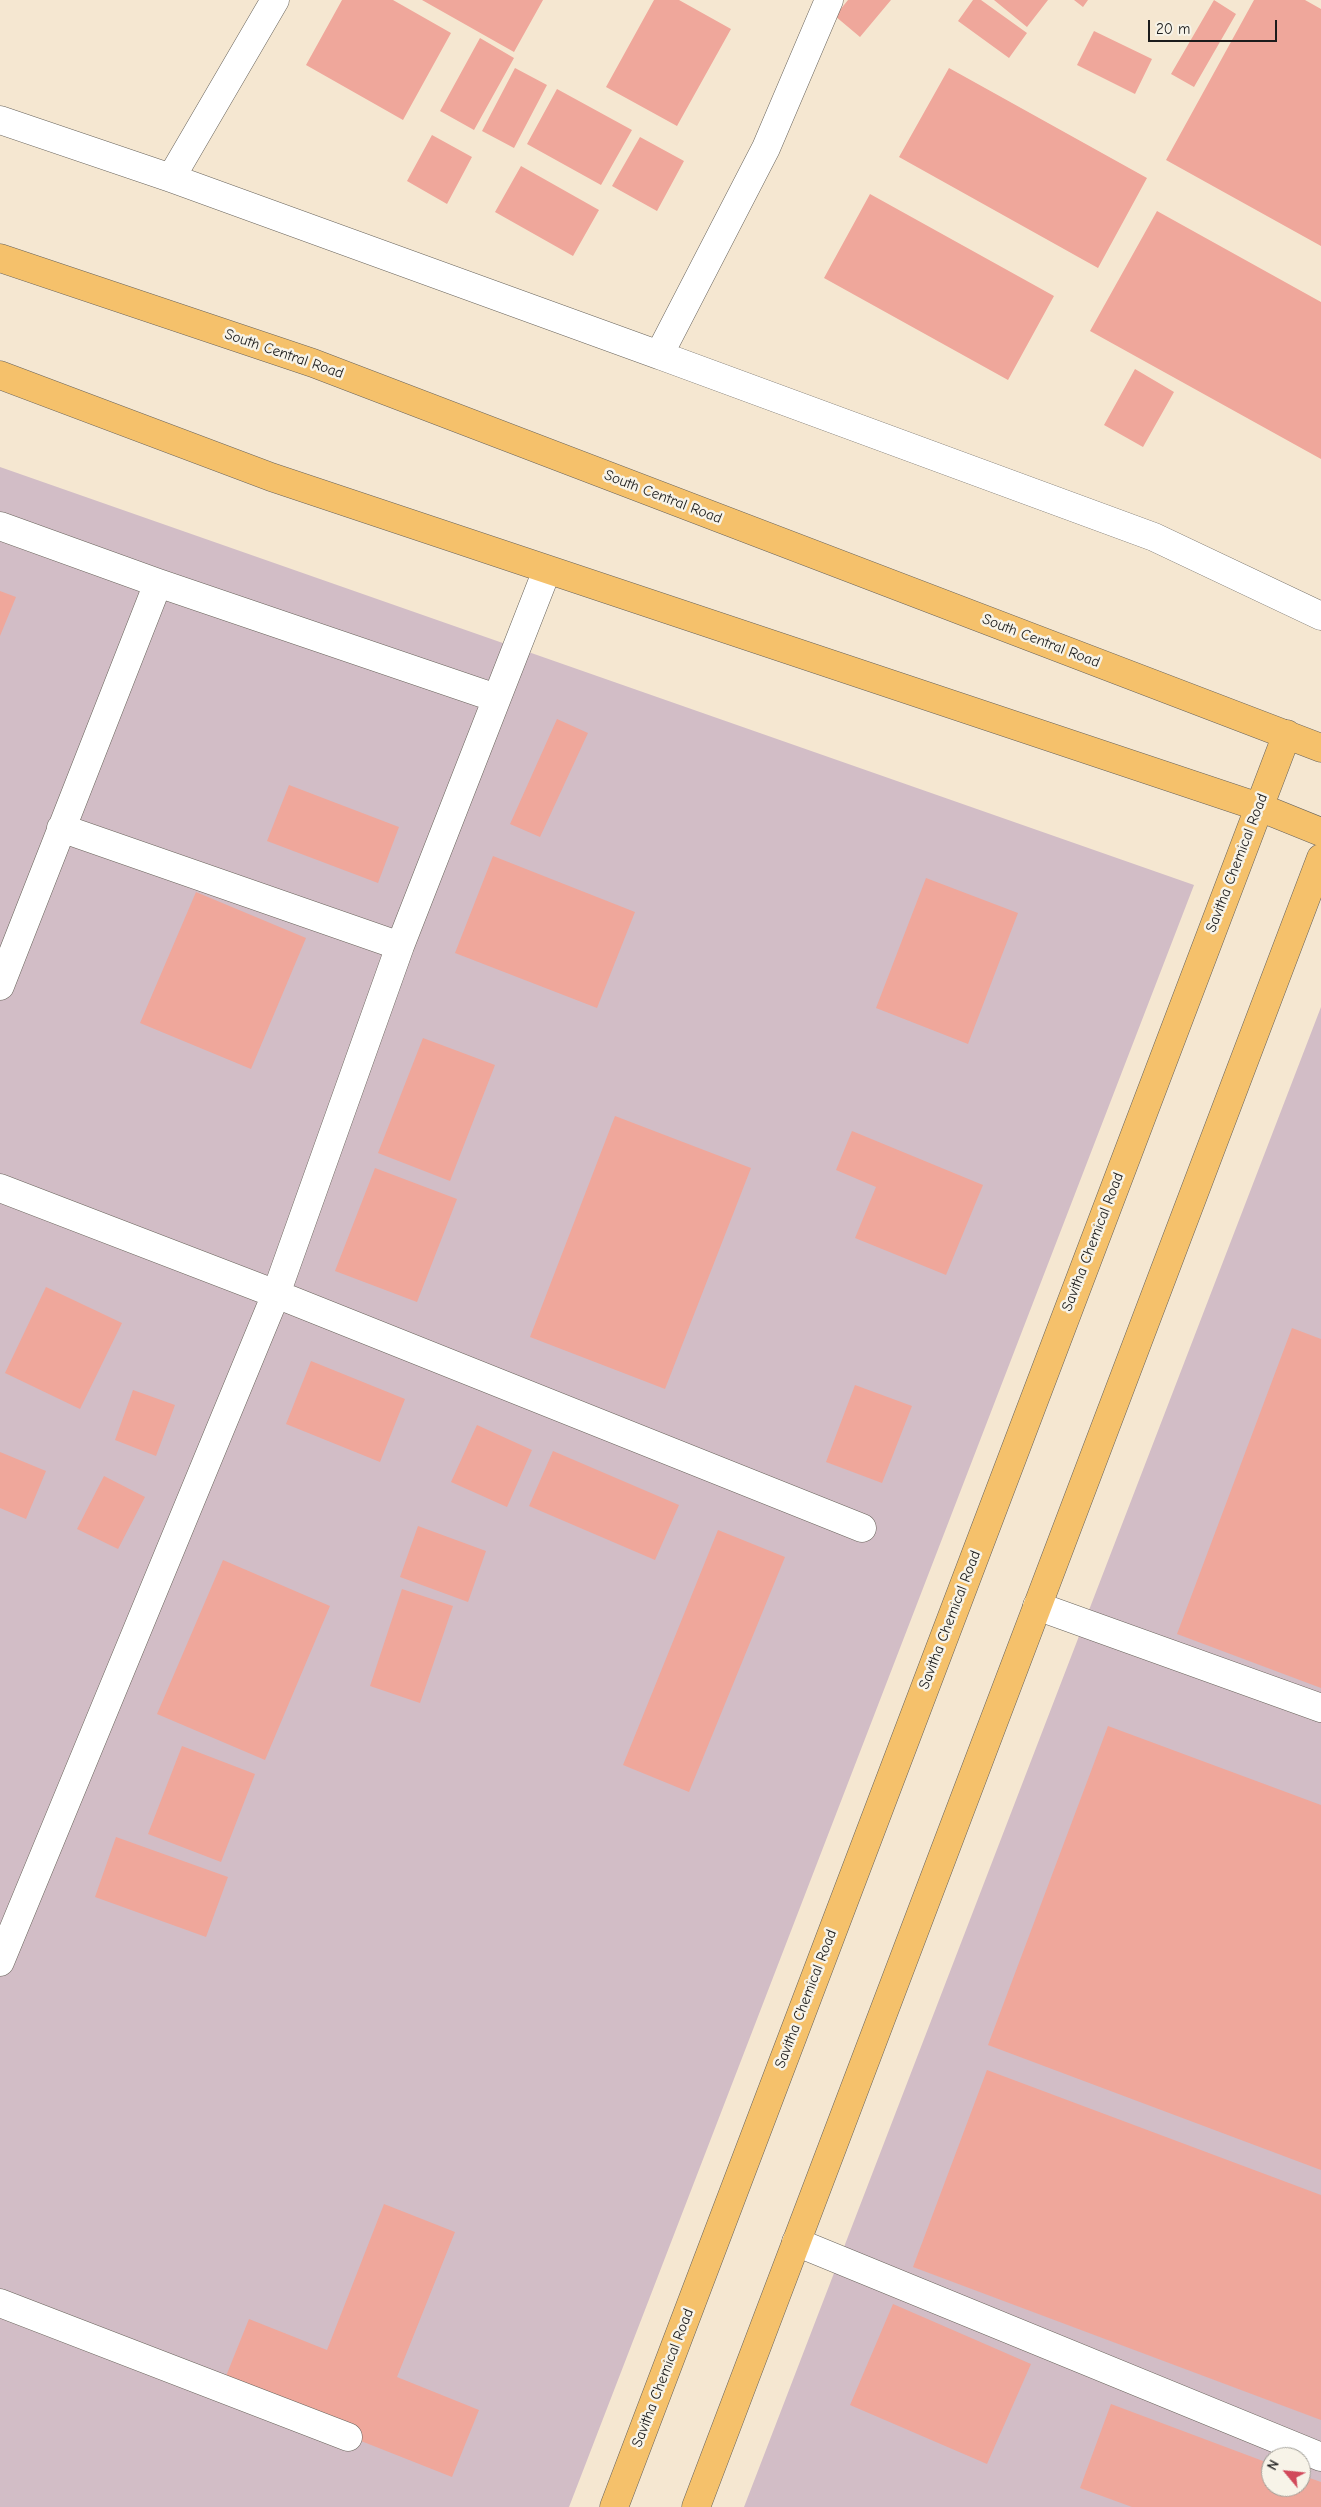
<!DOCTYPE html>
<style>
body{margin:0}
#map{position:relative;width:1321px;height:2507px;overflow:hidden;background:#f5e7d1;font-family:"Comic Neue",sans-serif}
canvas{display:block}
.north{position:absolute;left:1261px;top:2447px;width:50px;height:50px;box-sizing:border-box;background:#f7f3e8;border:1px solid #9f9d96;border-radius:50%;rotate:298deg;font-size:14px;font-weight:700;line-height:20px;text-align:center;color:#1c1c1c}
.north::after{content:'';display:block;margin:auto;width:18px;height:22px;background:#d1495b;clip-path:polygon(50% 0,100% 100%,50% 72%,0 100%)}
.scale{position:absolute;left:1148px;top:20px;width:129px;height:22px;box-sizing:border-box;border:2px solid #1c1c1c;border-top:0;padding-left:6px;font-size:15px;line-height:18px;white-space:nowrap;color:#1c1c1c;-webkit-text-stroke:4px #f7f3e8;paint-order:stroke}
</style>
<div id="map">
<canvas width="1321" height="2507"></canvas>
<div class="north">N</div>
<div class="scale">20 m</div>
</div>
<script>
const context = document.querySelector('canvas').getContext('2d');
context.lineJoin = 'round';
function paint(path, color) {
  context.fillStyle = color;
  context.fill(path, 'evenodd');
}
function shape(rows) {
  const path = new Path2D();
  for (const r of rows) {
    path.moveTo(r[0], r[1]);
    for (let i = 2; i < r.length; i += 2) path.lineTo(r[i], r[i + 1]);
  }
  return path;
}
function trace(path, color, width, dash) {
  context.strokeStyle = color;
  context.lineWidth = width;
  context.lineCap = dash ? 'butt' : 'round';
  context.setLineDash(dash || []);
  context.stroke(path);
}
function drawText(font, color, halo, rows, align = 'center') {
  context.font = font + ' "Comic Neue",sans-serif';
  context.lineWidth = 5;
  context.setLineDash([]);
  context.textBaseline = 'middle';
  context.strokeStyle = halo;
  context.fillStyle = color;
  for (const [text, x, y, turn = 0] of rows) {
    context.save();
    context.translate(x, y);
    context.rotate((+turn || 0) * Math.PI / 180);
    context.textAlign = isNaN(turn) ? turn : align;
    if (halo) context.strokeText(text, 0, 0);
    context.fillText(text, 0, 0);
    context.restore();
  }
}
const industrial = shape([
 [0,467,1194,885,569,2507,0,2507],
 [1321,1007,1321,2507,744,2507],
 [1271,2457,1301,2457,1301,2487,1271,2487]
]);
const building = shape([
 [342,0,393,0,451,33,403,120,306,65],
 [422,0,543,0,514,52],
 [654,0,679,0,731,29,677,126,606,87],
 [848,0,891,0,860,37,835,16],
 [973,0,981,0,1027,33,1009,58,958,21],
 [994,0,1048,0,1027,27],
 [1074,0,1088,0,1083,7],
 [1214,0,1236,14,1194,87,1171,74],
 [1254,0,1305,0,1321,9,1321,246,1166,160],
 [1094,31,1152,59,1135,94,1077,65],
 [480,38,514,58,474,130,440,111],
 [515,68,547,85,514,148,482,131],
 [949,68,1147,178,1098,268,899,157],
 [557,89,632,130,601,185,527,144],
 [432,135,472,157,447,204,407,181],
 [640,137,684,161,657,211,612,186],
 [521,166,599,210,573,256,495,212],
 [870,194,1054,296,1008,380,824,278],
 [1157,211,1321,302,1321,459,1090,331],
 [1135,369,1174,392,1143,447,1104,425],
 [0,591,16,597,0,636],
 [557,719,588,733,540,837,510,824],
 [289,785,399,827,378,883,267,841],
 [493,856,635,912,597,1008,455,953],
 [926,878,1018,913,968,1044,876,1008],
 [196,892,306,938,251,1069,140,1023],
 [423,1038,495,1065,450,1181,378,1153],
 [615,1116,751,1168,665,1389,530,1337],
 [852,1131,983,1185,946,1275,855,1238,876,1187,836,1170],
 [375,1168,457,1199,417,1302,335,1271],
 [46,1287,122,1323,80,1409,5,1373],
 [1292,1328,1321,1339,1321,1688,1177,1634],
 [311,1361,405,1399,380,1462,286,1424],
 [855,1385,912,1406,882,1483,826,1462],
 [133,1390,175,1405,156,1456,115,1440],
 [477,1425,532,1450,507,1507,451,1482],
 [553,1451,679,1505,655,1560,529,1506],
 [0,1452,46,1471,26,1519,0,1508],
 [104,1476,145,1497,118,1549,77,1529],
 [418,1526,486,1551,468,1602,400,1577],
 [718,1530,785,1557,689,1792,623,1765],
 [223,1560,330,1606,265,1760,157,1714],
 [402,1589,453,1606,420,1703,370,1686],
 [1108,1726,1321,1805,1321,2170,988,2045],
 [182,1746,255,1774,221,1862,148,1834],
 [116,1837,228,1877,206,1937,95,1897],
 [987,2070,1321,2195,1321,2420,913,2267],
 [384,2204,455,2232,397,2377,479,2410,452,2477,222,2386,249,2319,327,2350],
 [893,2304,1031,2364,987,2464,850,2405],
 [1111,2404,1271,2464,1271,2487,1301,2487,1301,2475,1321,2482,1321,2507,1132,2507,1080,2488]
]);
const minor = shape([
 [0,120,171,178,659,355,766,148,829,0],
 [171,178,275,0],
 [659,355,1154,537,1321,616],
 [0,526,158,583,496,698],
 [61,828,400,946],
 [0,986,158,583],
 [0,1188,276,1294,862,1528],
 [1037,1606,1321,1708],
 [0,1962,276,1294,400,946,547,570],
 [796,2242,1321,2457],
 [0,2303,348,2437]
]);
const major = shape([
 [0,258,313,363,1321,748],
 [0,375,271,477,1259,807,1321,832],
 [614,2507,1287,734],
 [696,2507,1321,858]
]);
const streetNames = [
 ["South Central Road",284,354,19],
 ["South Central Road",663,497,21],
 ["South Central Road",1041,641,21],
 ["Savitha Chemical Road",1237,863,-69],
 ["Savitha Chemical Road",1093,1242,-69],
 ["Savitha Chemical Road",950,1620,-69],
 ["Savitha Chemical Road",806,1999,-69],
 ["Savitha Chemical Road",663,2378,-69]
];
paint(industrial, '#d2bdc6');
paint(building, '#efa79b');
trace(minor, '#68635b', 29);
trace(major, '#68635b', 29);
trace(minor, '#fff', 28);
trace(major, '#f5c16b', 28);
drawText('15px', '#1c1c1c', '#f7f3e8', streetNames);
</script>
